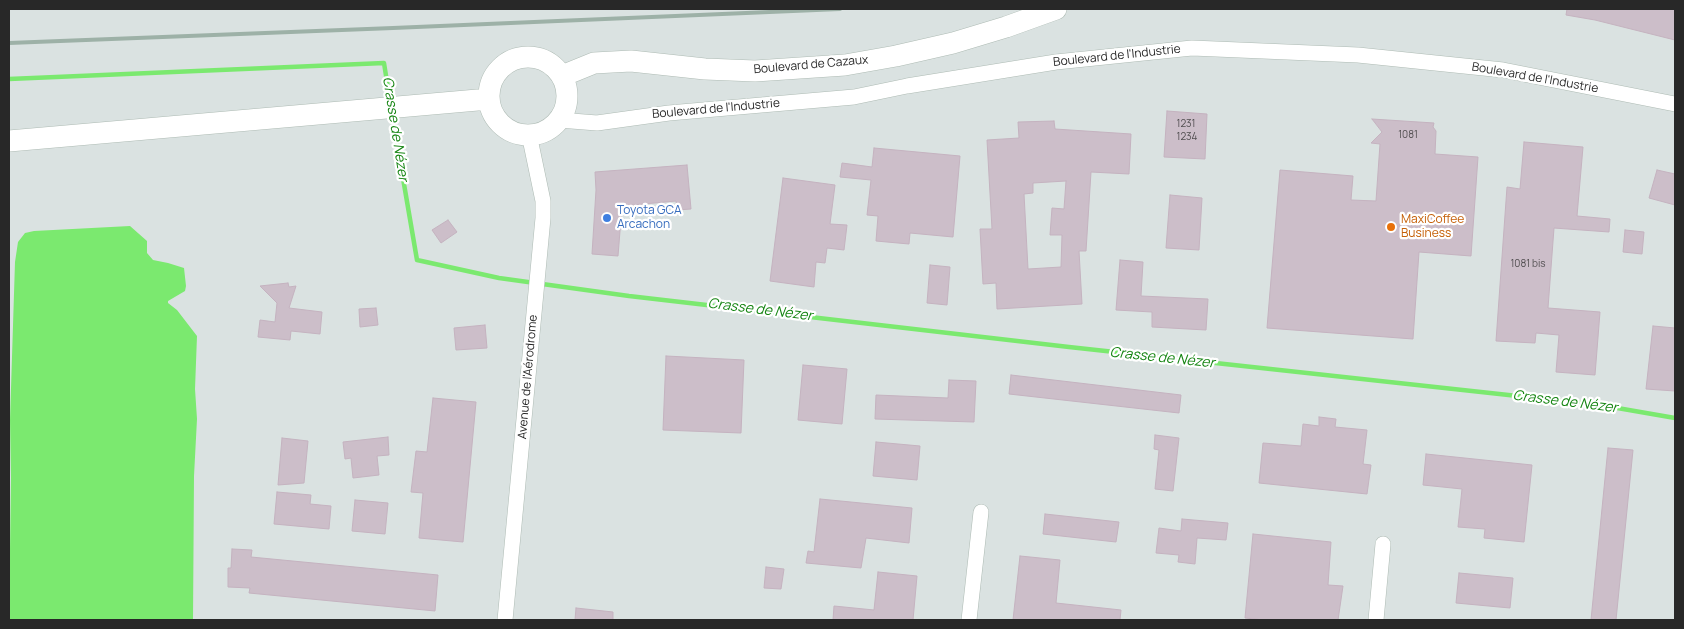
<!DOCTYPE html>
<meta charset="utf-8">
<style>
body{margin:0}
#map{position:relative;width:1684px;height:629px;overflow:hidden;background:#ead9e6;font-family:Manrope,sans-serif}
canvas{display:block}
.frame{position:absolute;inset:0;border:10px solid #282828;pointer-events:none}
</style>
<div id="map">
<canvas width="1684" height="629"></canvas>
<div class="frame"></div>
</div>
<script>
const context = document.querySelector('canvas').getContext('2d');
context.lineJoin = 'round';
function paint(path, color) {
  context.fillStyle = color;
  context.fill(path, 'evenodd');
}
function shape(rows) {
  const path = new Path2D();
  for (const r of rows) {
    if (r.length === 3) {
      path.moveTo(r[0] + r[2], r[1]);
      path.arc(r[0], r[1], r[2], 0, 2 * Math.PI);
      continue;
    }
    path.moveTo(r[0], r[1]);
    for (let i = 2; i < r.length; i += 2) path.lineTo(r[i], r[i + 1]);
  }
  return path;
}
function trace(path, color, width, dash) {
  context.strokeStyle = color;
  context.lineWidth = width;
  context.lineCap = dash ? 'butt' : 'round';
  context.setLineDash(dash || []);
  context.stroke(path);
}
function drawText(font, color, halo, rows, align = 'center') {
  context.font = font + ' Manrope,sans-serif';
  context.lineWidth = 4.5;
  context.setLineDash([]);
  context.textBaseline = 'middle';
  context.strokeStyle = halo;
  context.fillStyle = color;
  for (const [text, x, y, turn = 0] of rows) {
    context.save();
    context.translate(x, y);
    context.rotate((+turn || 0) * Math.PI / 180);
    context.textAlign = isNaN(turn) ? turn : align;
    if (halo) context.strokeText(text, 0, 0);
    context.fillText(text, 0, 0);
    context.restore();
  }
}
const industrial = shape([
 [9,9,1675,9,1675,620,9,620]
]);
const water = shape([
 [130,226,147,241,147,253,153,260,168,263,184,268,186,286,185,291,168,301,168,303,177,310,197,336,195,389,197,419,194,476,193,620,9,620,11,478,10,420,15,262,18,242,25,233,34,231]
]);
const stream = shape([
 [9,79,384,63,390,101],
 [392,114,417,260,499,278,629,296,1069,347,1600,405,1675,418]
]);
const building = shape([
 [1567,9,1675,9,1675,40,1595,20,1566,15,1567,9],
 [1167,111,1207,114,1205,159,1164,157,1167,111],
 [1372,119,1434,123,1433,127,1436,131,1435,154,1478,157,1471,256,1419,252,1413,339,1267,328,1280,170,1353,176,1351,200,1376,201,1380,144,1371,143,1382,132,1372,119],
 [1054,121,1055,129,1131,134,1129,174,1091,172,1086,251,1079,251,1082,304,997,309,996,283,983,284,980,229,992,229,987,140,1019,138,1018,122,1054,121],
 [1066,181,1064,209,1052,208,1050,235,1062,235,1061,267,1028,269,1024,194,1033,193,1033,183,1066,181],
 [1524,142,1583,147,1577,216,1610,219,1609,232,1554,228,1548,308,1600,312,1595,375,1556,372,1559,335,1536,333,1535,343,1496,341,1507,187,1520,189,1524,142],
 [874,148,960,156,953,237,910,233,909,244,876,241,878,216,867,215,871,180,840,177,842,163,872,167,874,148],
 [687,165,691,209,677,210,676,201,622,206,618,256,592,254,596,190,595,172,687,165],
 [1657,170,1675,174,1675,205,1649,198,1657,170],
 [783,178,835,185,830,224,847,225,844,250,827,248,825,263,816,262,814,287,770,281,783,178],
 [1170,195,1202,198,1199,250,1166,248,1170,195],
 [448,220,457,232,441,243,432,230,448,220],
 [1625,230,1644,232,1642,254,1623,252,1625,230],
 [1120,260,1143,262,1141,296,1208,299,1206,330,1152,327,1152,312,1116,310,1120,260],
 [930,265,950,267,947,305,927,303,930,265],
 [288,283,289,287,296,286,289,308,322,312,320,334,291,331,290,340,258,337,260,320,275,322,277,303,260,286,288,283],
 [376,308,378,325,360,327,359,309,376,308],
 [485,325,487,348,456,350,454,328,485,325],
 [1653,326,1675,328,1675,391,1646,389,1653,326],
 [666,356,744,360,741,433,663,430,666,356],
 [803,365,847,369,842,424,798,420,803,365],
 [1011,375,1181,395,1179,413,1009,394,1011,375],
 [949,380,976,381,974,422,875,419,876,395,948,398,949,380],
 [433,398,476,402,463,542,419,538,423,493,411,492,416,451,427,452,433,398],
 [1319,417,1336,419,1335,427,1367,430,1363,464,1371,465,1367,494,1259,483,1263,443,1301,446,1303,424,1319,426,1319,417],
 [1155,435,1179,438,1173,491,1155,489,1159,450,1154,449,1155,435],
 [388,437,389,455,377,456,379,475,353,478,351,458,345,459,343,442,388,437],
 [282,438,308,441,304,483,278,485,282,438],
 [876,442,920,446,917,480,873,476,876,442],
 [1608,448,1633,450,1616,620,1591,620,1608,448],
 [1426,454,1532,465,1524,542,1484,538,1485,529,1458,527,1462,489,1423,485,1426,454],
 [277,492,311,495,310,504,331,506,329,529,274,524,277,492],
 [820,499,912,508,909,543,866,538,861,568,806,563,808,551,814,552,820,499],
 [355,500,388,503,385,534,352,531,355,500],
 [1045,514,1119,522,1116,542,1043,534,1045,514],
 [1182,519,1228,523,1226,540,1197,538,1195,564,1178,562,1179,555,1156,553,1159,528,1181,531,1182,519],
 [1253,534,1331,542,1328,585,1343,586,1338,620,1264,620,1245,618,1253,534],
 [232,549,252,550,251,557,438,575,435,611,249,593,250,588,228,587,228,568,231,568,232,549],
 [1020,556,1060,560,1056,603,1121,610,1120,620,1013,620,1020,556],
 [766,567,784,569,781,589,764,588,766,567],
 [878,572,917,576,913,620,833,620,834,606,874,610,878,572],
 [1459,573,1513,578,1510,608,1456,603,1459,573],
 [576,608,613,612,613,620,575,620,576,608]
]);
const street = shape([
 [559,120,597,123,669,113,854,97,907,86,1056,62,1192,48,1358,55,1503,70,1675,104],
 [505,620,543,218,543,201,529,134],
 [969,620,981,512],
 [1376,620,1383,544]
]);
const secondary = shape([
 [528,96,39],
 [562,76,594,63,631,61,705,69,755,71,845,65,896,56,953,43,1006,27,1056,9],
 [9,141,489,99]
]);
const rail = shape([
 [9,43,393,28,840,9]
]);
const markers = [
 [607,218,5,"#3f7fe0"],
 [1391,227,5,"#e8710a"]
];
const numberNames = [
 ["1231",1186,124],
 ["1081",1408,135],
 ["1234",1187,137],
 ["1081 bis",1528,264]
];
const streetNames = [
 ["Boulevard de l'Industrie",1117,56,-6],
 ["Boulevard de Cazaux",811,65,-5],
 ["Boulevard de l'Industrie",1535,78,10],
 ["Boulevard de l'Industrie",716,109,-5],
 ["Avenue de l'Aérodrome",528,377,-85]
];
const shopNames = [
 ["Toyota GCA",617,211],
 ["Arcachon",617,225]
];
const foodNames = [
 ["MaxiCoffee",1401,220],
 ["Business",1401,234]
];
const waterNames = [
 ["Crasse de Nézer",395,129,81],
 ["Crasse de Nézer",760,310,7],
 ["Crasse de Nézer",1162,358,6],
 ["Crasse de Nézer",1565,402,7]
];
paint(industrial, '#dae2e1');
paint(water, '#7be96f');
trace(stream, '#7be96f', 4.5);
paint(building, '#ccbec9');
trace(building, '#c5b3c0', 1);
trace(street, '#aebbb4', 16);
trace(secondary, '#aebbb4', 22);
trace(street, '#fff', 15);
trace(secondary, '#fff', 21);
trace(rail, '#9db1a7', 4);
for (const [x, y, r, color] of markers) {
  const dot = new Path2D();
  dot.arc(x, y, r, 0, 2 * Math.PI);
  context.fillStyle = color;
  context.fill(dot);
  trace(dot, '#fff', 2);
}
drawText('10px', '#514e50', null, numberNames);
drawText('12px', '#282828', '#fff', streetNames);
drawText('12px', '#366cbe', '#fff', shopNames, 'left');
drawText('12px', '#c56008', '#fff', foodNames, 'left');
drawText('italic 14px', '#158512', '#fff', waterNames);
</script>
